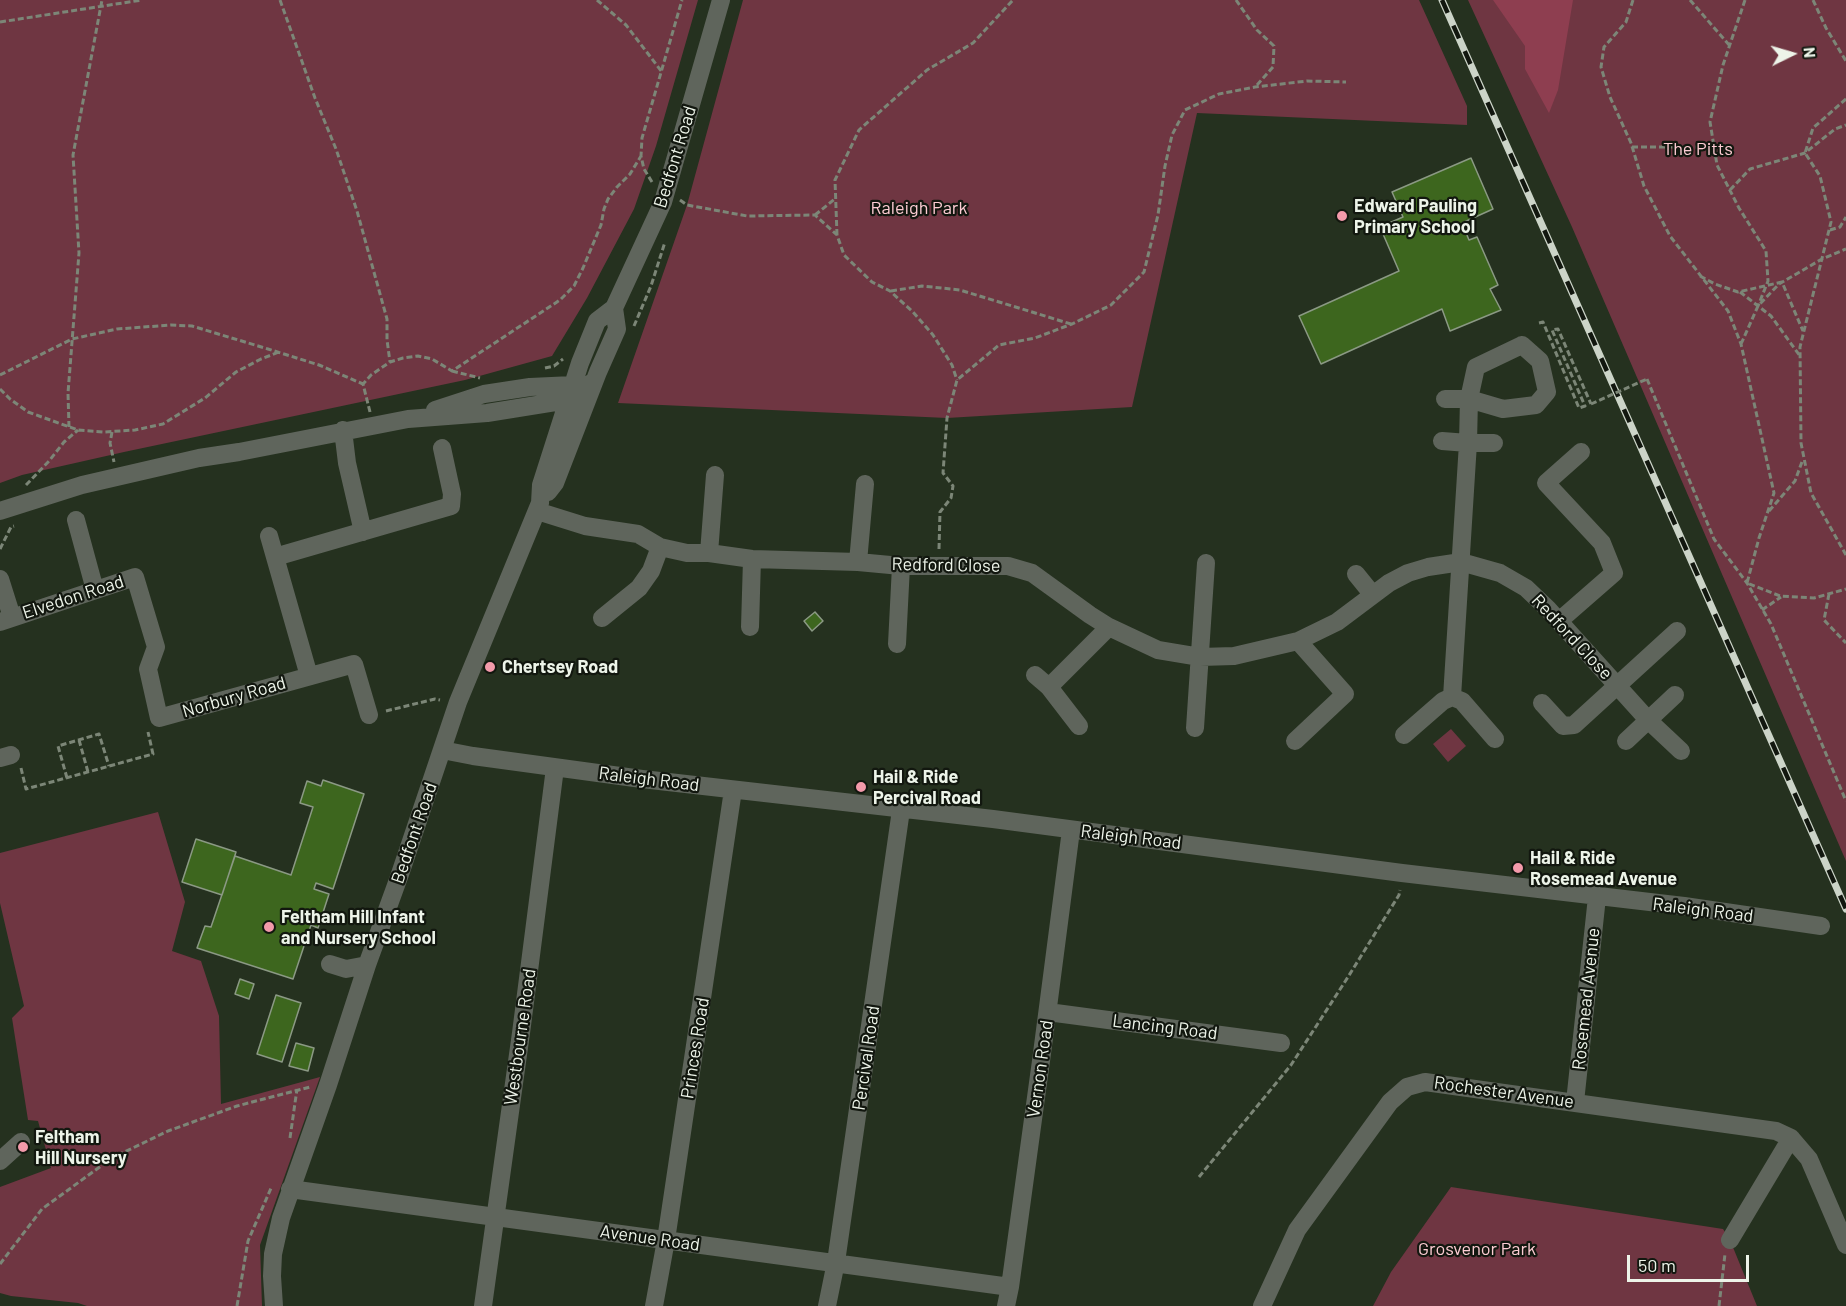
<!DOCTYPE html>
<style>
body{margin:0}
#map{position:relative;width:1846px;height:1306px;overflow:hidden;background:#25311f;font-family:Barlow,sans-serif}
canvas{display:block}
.north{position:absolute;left:1762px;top:24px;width:60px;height:60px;-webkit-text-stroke:4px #12170f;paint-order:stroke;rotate:85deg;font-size:16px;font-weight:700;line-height:24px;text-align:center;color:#edf4e9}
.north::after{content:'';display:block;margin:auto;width:21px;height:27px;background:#edf4e9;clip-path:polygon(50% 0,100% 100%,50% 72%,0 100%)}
.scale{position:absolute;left:1627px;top:1255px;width:122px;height:27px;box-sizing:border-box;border:3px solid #edf4e9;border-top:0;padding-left:8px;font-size:18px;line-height:21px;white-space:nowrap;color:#edf4e9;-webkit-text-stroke:4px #12170f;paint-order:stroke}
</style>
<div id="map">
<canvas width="1846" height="1306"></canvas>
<div class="north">N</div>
<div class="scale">50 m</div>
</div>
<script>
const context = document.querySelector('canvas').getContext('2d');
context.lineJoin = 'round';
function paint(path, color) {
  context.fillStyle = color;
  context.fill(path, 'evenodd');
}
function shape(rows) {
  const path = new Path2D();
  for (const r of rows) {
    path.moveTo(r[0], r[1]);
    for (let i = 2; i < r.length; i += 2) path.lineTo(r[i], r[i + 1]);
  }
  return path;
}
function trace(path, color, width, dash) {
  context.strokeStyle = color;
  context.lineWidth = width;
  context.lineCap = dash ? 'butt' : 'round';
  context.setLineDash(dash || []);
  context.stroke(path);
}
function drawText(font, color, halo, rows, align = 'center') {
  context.font = font + ' Barlow,sans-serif';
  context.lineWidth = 4.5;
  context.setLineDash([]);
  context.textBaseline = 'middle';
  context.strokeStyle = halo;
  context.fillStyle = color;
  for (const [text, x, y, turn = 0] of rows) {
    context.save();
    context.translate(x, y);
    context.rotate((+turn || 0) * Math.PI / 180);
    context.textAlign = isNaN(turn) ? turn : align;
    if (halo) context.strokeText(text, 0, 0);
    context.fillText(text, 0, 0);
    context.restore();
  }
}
const green = shape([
 [0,0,698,0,656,146,634,209,587,298,552,356,465,380,124,452,22,475,0,483],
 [743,0,1419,0,1467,106,1467,125,1197,113,1132,407,947,418,618,403,687,205],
 [1468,0,1846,0,1846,861,1572,227],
 [1451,729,1466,746,1448,762,1433,744],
 [158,812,185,902,172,951,201,961,219,1016,221,1104,320,1077,260,1245,262,1306,87,1306,78,1303,11,1296,0,1293,0,1187,51,1168,38,1121,28,1120,12,1018,24,1006,0,903,0,853],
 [1451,1187,1723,1229,1730,1240,1757,1306,1373,1306,1391,1272]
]);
const water = shape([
 [1493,0,1573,0,1558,90,1549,113,1525,69,1525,46]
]);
const building = shape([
 [1471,158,1493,209,1462,223,1469,240,1477,237,1498,285,1490,289,1501,310,1450,331,1442,309,1321,364,1299,316,1399,271,1380,227,1403,217,1392,192,1471,158],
 [815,612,823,621,812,631,804,621,815,612],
 [323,780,364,794,333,889,316,883,314,889,329,894,318,928,311,925,293,979,197,948,205,926,211,927,235,856,291,875,313,807,300,803,307,781,321,786,323,780],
 [196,839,236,852,222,895,182,882,196,839],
 [240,979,254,984,249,999,235,994,240,979],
 [276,995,301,1003,282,1062,257,1054,276,995],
 [296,1043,314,1048,308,1071,289,1066,296,1043]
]);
const path = shape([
 [280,0,315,98,336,149,357,211,387,319,387,340,390,362],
 [597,0,626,25,662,72],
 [1236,0,1257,30,1274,46,1273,67,1256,86],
 [1633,0,1626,22,1604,47,1601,67,1610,97,1631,143,1644,186,1670,236,1728,311,1741,344,1774,493,1759,538,1747,583,1780,596,1814,598,1846,589],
 [1690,0,1730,46],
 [1745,0,1723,65,1710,122,1717,165,1739,208,1766,251,1768,281,1758,306],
 [1813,0,1826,28,1846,61],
 [0,22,142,0],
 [1846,99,1813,128,1805,153,1820,176,1831,222,1800,347,1801,443,1811,493,1846,555],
 [1632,147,1714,147],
 [652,182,644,169,641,156,642,138,682,0],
 [1730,190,1750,169,1805,153,1835,129,1846,125],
 [680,200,687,205,747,216,815,215,837,235,844,255,872,282,890,291,913,312,933,335,952,365,957,380],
 [815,215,836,198],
 [1830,230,1840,227,1846,217],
 [837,235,835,180,859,130,927,70,973,43,1013,0],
 [1700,276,1715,284,1738,292,1782,282,1803,331],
 [891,291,922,286,960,290,1071,324],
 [1740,292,1771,316,1800,356],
 [1539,323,1543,322,1579,408,1585,406,1552,330,1558,329,1591,404],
 [634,326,651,286,665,242],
 [1741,344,1758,306,1779,284,1822,259,1846,249],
 [545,368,554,366,563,359],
 [452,371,480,378],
 [0,375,72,339,117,329,171,325,192,326,268,349,319,365,363,384],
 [1647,379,1714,539,1747,583,1771,624,1846,801],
 [0,389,10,399,28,412,78,430,104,432,135,430,163,424,205,398,236,372,261,359,279,352],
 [370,412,363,384,371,375,390,362,403,358,418,356,432,359,452,371,560,300,574,286,583,268,601,225,604,209,608,199,617,187,630,174,641,156],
 [69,427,68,393,79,253,73,155,102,0],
 [112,432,110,443,114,462],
 [26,485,49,461,64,442,78,430],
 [1769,511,1795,481,1803,459],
 [0,549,11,527,14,526],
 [939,549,940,512,951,498,953,486,943,473,947,418,957,380,999,345,1035,338,1072,324,1111,305,1144,272,1158,215,1165,166,1172,135,1185,110,1219,94,1255,87,1307,81,1346,82],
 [1829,594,1824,620,1846,643],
 [1762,610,1781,597],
 [386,711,435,699,440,700],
 [79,740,88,772],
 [21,768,26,789,153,754,148,732],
 [67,778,58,746,99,734,109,766],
 [290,1138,297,1089],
 [1199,1177,1291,1065,1348,977,1399,895,1400,890],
 [0,1264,42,1209,112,1158,168,1131,237,1106,310,1087],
 [237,1306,248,1241,272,1186],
 [1719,1306,1725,1254]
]);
const minor = shape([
 [1522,345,1540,361,1547,392,1536,405,1503,409,1469,399,1476,367,1522,345],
 [1445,399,1469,399,1468,443,1494,443],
 [435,410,484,394,530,387,573,385],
 [343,430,347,463,363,532],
 [1442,441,1468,443,1452,697,1462,701,1495,739],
 [548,492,555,483,598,372,617,329,614,308],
 [0,511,82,485,199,458,239,452,408,419,487,413,568,400,594,381],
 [537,511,585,526,638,534,660,547,687,553,709,553,752,559,858,562,901,566,1008,566,1032,573,1090,615,1109,627,1158,650,1200,657,1234,656,1298,641,1337,622,1389,583,1408,573,1428,567,1461,562,1500,573,1526,588,1548,609,1649,721,1681,751],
 [76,520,95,590],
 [269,536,275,557],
 [709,553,715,475],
 [858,562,865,484],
 [1356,574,1373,595],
 [0,579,12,617],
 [602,618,639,588,651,571,660,547],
 [1559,621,1614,573,1602,543,1546,483,1581,452],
 [0,622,135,577,156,647,148,669,159,718,354,664,369,715],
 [750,627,752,559],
 [897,644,901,566],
 [1035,675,1049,687],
 [309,676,275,557,451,506,452,494,442,448],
 [1542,703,1563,726,1574,725,1677,631],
 [1079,726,1049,687,1109,627],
 [1195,728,1206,563],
 [1404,735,1443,701,1452,697],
 [1295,741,1345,694,1298,641],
 [1626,741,1675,695],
 [442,750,473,756,642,779,993,819,1402,873,1684,906,1821,926],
 [0,758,11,755],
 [330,964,346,969,367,965],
 [1048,1012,1281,1043],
 [1575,1102,1597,897],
 [0,1161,21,1142],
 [290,1189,1010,1287],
 [1730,1240,1791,1138],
 [274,1306,272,1276,273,1254,281,1218,328,1085,367,965,399,877,458,702,540,503,541,485,580,363,597,321,614,308,663,202,721,0],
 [483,1306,521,1033,555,768],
 [654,1306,666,1240,733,790],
 [827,1306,836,1262,901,810],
 [1006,1306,1010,1287,1041,1061,1071,830],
 [1262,1306,1297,1230,1390,1102,1407,1087,1425,1082,1776,1131,1791,1138,1809,1159,1846,1245]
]);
const rail = shape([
 [1442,0,1846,909]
]);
const pathBridge = shape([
 [1591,404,1647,379]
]);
const markers = [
 [1342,216,6,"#f39aaa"],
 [490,667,6,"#f39aaa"],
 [861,787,6,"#f39aaa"],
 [1518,868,6,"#f39aaa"],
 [269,927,6,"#f39aaa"],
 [23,1147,6,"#f39aaa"]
];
const parkNames = [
 ["The Pitts",1698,149],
 ["Raleigh Park",919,208],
 ["Grosvenor Park",1477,1249]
];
const streetNames = [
 ["Bedfont Road",675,157,-73],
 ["Redford Close",946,565,1],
 ["Elvedon Road",73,597,-18],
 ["Redford Close",1572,637,47],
 ["Norbury Road",234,697,-16],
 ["Raleigh Road",649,779,7],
 ["Bedfont Road",414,833,-71],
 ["Raleigh Road",1131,837,7],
 ["Raleigh Road",1703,910,7],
 ["Rosemead Avenue",1586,999,-84],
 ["Lancing Road",1165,1027,7],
 ["Westbourne Road",520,1037,-82],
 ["Princes Road",695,1048,-81],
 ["Percival Road",866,1058,-82],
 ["Vernon Road",1040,1069,-82],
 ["Rochester Avenue",1504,1092,8],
 ["Avenue Road",650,1238,8]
];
const poiNames = [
 ["Edward Pauling",1354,206],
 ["Primary School",1354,227],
 ["Chertsey Road",502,667],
 ["Hail & Ride",873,777],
 ["Percival Road",873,798],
 ["Hail & Ride",1530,858],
 ["Rosemead Avenue",1530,879],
 ["Feltham Hill Infant",281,917],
 ["and Nursery School",281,938],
 ["Feltham",35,1137],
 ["Hill Nursery",35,1158]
];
paint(green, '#6f3642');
paint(water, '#8e3e50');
paint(building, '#3d661e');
trace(building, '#8b9984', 1.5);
trace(path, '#7c8677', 3, [6, 3]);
trace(minor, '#5f655c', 18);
trace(rail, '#ccd4c8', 7);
trace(rail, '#12170f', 4.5, [14]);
trace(pathBridge, '#7c8677', 3, [6, 3]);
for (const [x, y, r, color] of markers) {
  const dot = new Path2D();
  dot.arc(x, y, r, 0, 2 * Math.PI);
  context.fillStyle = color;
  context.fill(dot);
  trace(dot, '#12170f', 2);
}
drawText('18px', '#fdccd3', '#12170f', parkNames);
drawText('18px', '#edf4e9', '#12170f', streetNames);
drawText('bold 18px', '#edf4e9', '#12170f', poiNames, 'left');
</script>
